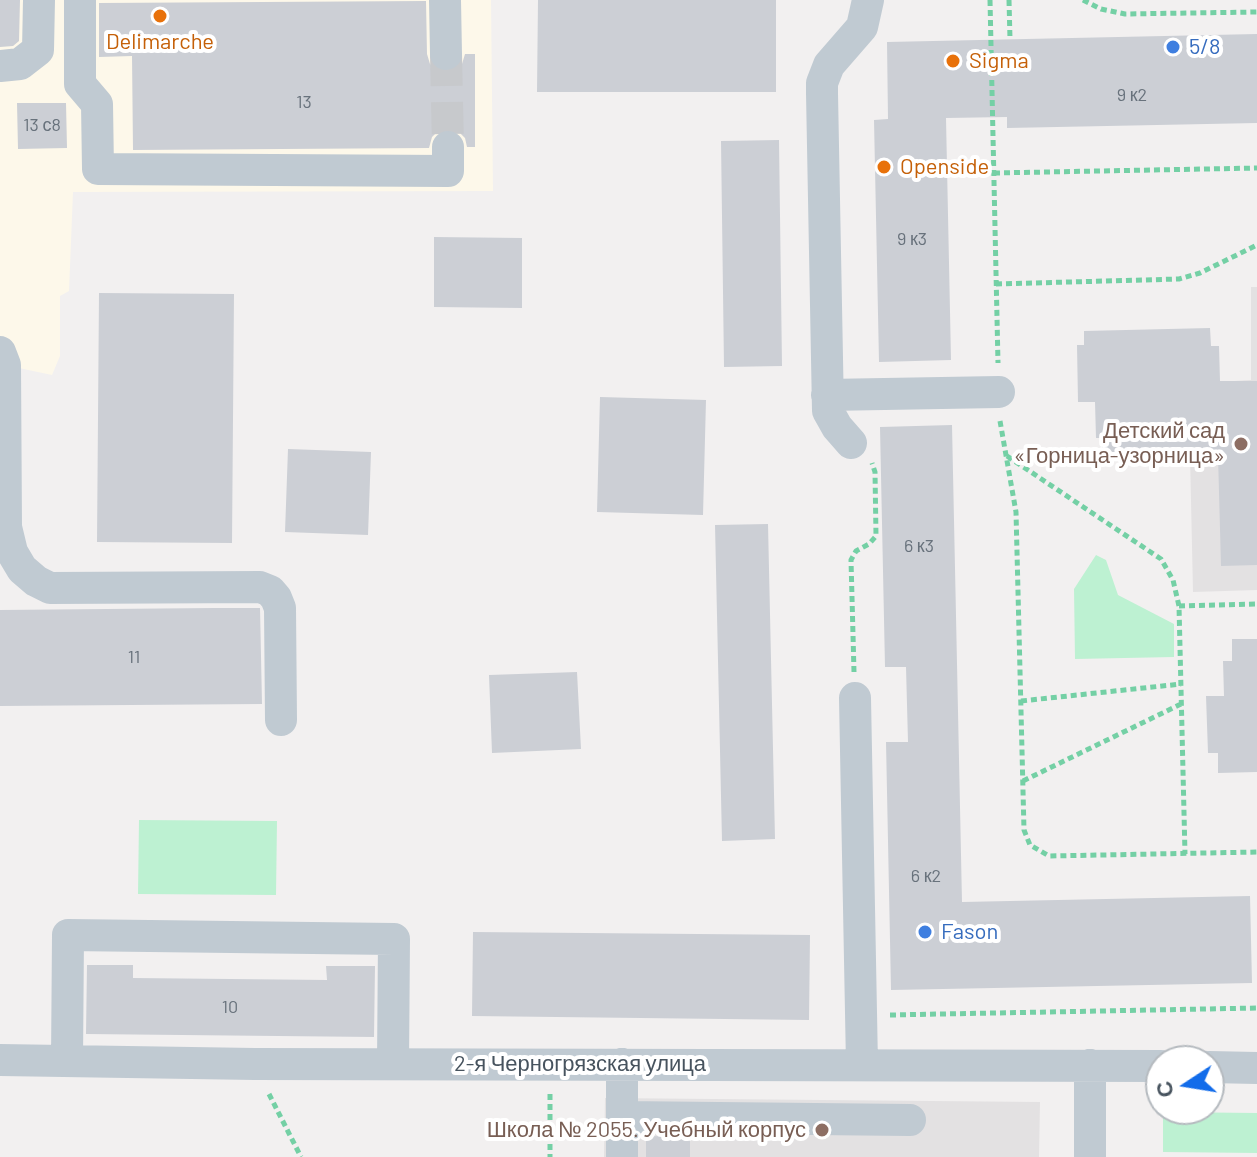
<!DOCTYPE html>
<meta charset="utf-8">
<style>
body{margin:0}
#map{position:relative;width:1257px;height:1157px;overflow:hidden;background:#f2f0f0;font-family:Barlow,sans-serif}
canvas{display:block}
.north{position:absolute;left:1145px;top:1045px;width:80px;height:80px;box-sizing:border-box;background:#fff;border:2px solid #b5babf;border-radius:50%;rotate:258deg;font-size:22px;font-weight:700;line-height:32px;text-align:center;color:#47535e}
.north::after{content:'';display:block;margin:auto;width:28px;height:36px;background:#126cea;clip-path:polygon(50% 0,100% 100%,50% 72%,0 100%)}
</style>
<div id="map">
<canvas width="1257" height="1157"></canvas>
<div class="north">С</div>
</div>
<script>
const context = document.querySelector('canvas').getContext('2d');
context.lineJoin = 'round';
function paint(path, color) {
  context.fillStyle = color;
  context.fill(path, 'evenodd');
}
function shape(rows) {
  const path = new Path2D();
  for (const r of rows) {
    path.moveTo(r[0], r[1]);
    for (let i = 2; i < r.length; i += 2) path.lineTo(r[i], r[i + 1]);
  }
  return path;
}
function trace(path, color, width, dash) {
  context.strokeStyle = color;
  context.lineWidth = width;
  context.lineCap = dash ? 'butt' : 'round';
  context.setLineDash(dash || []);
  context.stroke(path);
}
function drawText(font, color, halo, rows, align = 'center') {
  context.font = font + ' Barlow,sans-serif';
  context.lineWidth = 8;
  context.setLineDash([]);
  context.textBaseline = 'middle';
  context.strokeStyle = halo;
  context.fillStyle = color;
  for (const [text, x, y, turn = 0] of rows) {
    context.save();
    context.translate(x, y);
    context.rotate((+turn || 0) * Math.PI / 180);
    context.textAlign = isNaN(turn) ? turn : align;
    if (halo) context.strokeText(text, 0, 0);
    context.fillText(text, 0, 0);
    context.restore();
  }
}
const commercial = shape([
 [0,0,491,0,493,191,73,192,69,291,60,296,60,356,52,375,0,364]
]);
const education = shape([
 [1251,287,1257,287,1257,590,1193,592,1190,455,1234,381,1251,380],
 [605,1098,1040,1102,1039,1157,604,1157]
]);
const green = shape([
 [1096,555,1106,560,1118,595,1174,624,1174,657,1075,659,1074,589],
 [139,820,277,821,276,895,138,894],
 [1163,1112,1257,1113,1257,1153,1163,1152]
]);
const building = shape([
 [0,0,20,0,19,41,13,46,0,47],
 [538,0,776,0,776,92,537,92],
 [426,1,427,54,430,64,438,71,447,73,456,70,462,64,465,54,475,54,475,147,467,147,465,138,458,131,447,128,439,130,432,137,429,148,133,150,132,56,99,57,99,3],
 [1257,34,1257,123,1007,128,1007,117,946,118,951,360,879,362,874,120,888,119,887,42],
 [17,103,66,103,67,148,18,149],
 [779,140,782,366,724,367,721,141],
 [434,237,522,238,522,308,434,307],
 [99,293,234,294,232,543,97,542],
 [1210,328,1211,346,1219,346,1220,381,1257,381,1257,565,1221,566,1218,455,1102,457,1102,438,1096,438,1095,402,1078,402,1077,345,1084,345,1084,331],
 [600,397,706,400,703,515,597,512],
 [952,425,962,902,1250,896,1252,983,891,990,886,742,908,742,906,667,885,667,880,427],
 [288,449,371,452,368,535,285,532],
 [768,524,775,839,722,841,715,525],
 [214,608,260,608,262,704,0,706,0,610],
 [1232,639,1257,639,1257,772,1218,773,1218,753,1208,753,1206,696,1224,696,1223,661,1232,661],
 [577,672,581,749,492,753,489,675],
 [473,932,810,935,809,1020,472,1016],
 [87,965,133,965,133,978,327,980,326,966,375,966,374,1037,86,1034],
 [646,1136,690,1137,690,1157,646,1157]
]);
const minorTunnel = shape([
 [446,54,448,147]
]);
const path = shape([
 [990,0,998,363],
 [1009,0,1010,39],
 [1083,0,1101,9,1125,14,1257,12],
 [994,173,1257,168],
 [996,284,1179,279,1200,273,1257,245],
 [1000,421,1016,512,1024,830,1030,845,1049,856,1257,852],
 [1007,456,1161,559,1173,580,1179,606,1185,854],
 [1179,606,1257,604],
 [854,672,851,560,856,551,869,544,876,536,875,472,872,463],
 [1021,701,1181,684],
 [1023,781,1181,704],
 [890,1015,1257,1008],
 [269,1094,301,1157],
 [550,1094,550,1157]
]);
const minor = shape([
 [80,0,80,84,97,104,98,169,448,171,448,147],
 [445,0,446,54],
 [0,66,20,64,38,50,39,0],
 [0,352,5,365,6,527,12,552,22,569,36,581,50,588,260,587,270,591,276,598,280,608,281,720],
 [827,395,999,392],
 [851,443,837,427,828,411,822,93,822,83,829,65,862,27,868,0],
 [855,698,862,1065],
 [0,1060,255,1064,1161,1066],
 [67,1061,68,935,394,939,393,1064],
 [1090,1065,1090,1157],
 [1209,1067,1257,1068],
 [622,1117,910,1120],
 [622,1157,622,1064]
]);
const markers = [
 [160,16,8,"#e8710a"],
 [1173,47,8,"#3f7fe0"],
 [953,61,8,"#e8710a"],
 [884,167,8,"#e8710a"],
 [1241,444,8,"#8d6e63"],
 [925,932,8,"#3f7fe0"],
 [822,1130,8,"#8d6e63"]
];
const numberNames = [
 ["9 к2",1132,95],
 ["13",304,102],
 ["13 с8",42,125],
 ["9 к3",912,239],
 ["6 к3",919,546],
 ["11",134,657],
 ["6 к2",926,876],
 ["10",230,1007]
];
const foodNames = [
 ["Delimarche",160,42,"center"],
 ["Sigma",969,61],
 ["Openside",900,167]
];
const shopNames = [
 ["5/8",1189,47],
 ["Fason",941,932]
];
const educationNames = [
 ["Детский сад",1225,431],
 ["«Горница-узорница»",1225,456],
 ["Школа № 2055. Учебный корпус",806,1130]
];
const streetNames = [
 ["2-я Черногрязская улица",580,1064]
];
paint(commercial, '#fdf8ea');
paint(education, '#e3e1e2');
paint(green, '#bdf1d2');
paint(building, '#cccfd5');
trace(minorTunnel, '#c7c9cc', 32, [32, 16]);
trace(path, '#74d0a5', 5, [6, 4]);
trace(minor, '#c0cad2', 32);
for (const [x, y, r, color] of markers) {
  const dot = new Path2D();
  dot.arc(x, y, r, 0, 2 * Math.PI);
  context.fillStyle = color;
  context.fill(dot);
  trace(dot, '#fff', 3);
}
drawText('18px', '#68727c', null, numberNames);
drawText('22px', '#c56008', '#fff', foodNames, 'left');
drawText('22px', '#366cbe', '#fff', shopNames, 'left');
drawText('22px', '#785e54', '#fff', educationNames, 'right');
drawText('22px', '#47535e', '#fff', streetNames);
</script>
